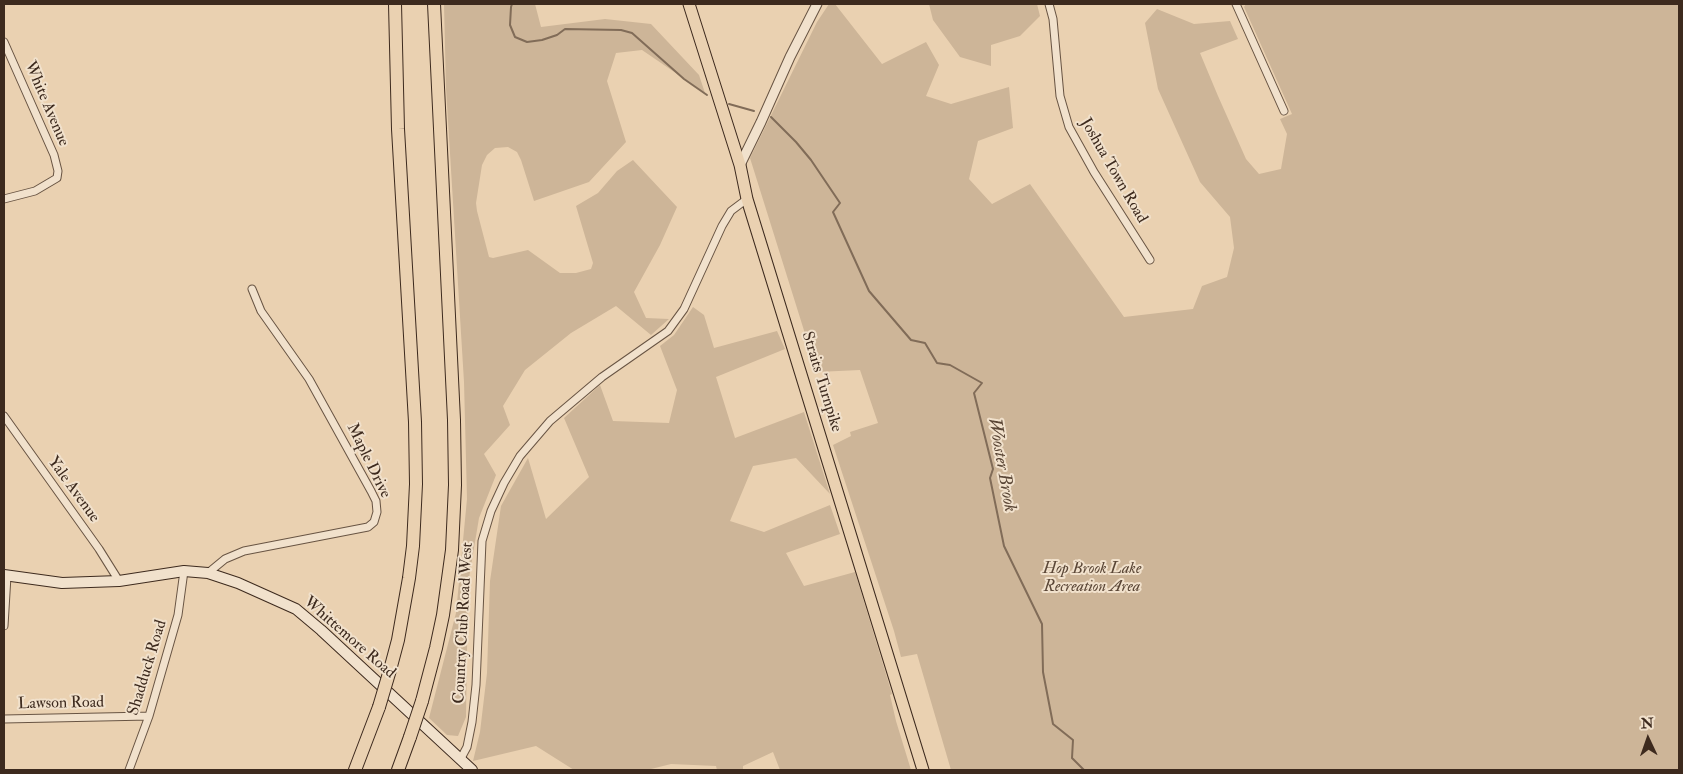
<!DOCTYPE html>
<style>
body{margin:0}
#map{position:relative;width:1683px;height:774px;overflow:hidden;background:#ead1b1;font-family:"IM FELL Double Pica",serif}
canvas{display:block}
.frame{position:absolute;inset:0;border:5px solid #3d2a1e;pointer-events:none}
.north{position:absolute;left:1623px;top:714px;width:50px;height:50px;-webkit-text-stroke:4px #f1e1cc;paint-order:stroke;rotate:357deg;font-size:14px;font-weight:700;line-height:20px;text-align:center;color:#3d2a1e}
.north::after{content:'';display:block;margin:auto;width:18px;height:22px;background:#3d2a1e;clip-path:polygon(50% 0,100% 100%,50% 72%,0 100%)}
</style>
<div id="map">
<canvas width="1683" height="774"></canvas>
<div class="frame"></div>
<div class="north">N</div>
</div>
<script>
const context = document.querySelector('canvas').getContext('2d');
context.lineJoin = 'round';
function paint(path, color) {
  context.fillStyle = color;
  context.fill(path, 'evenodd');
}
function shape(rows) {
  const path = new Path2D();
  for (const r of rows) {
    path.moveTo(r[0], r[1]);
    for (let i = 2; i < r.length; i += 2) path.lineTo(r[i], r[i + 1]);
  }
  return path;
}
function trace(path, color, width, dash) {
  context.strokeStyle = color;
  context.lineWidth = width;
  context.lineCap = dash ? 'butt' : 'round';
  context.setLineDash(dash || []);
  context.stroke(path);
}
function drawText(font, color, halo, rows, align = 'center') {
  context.font = font + ' "IM FELL Double Pica",serif';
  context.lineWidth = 4;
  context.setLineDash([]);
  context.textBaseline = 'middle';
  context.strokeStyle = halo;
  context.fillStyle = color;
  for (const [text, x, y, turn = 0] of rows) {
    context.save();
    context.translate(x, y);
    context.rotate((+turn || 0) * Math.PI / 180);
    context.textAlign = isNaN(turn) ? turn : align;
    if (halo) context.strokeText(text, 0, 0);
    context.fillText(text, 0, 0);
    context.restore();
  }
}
const green = shape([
 [444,4,535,4,541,27,605,19,651,24,699,75,705,93,642,50,616,53,607,81,626,142,589,182,534,201,521,160,517,152,508,147,495,148,487,155,482,165,476,203,477,211,489,257,493,258,528,250,560,273,576,273,591,269,593,263,576,206,598,193,617,171,633,160,677,207,660,245,634,292,646,318,669,319,651,335,616,306,571,333,525,370,503,406,510,425,484,454,496,475,479,518,468,584,466,717,458,736,447,735,429,718,456,613,467,499,464,382,446,88],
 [829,4,835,4,882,64,926,42,939,65,926,96,951,104,1009,87,1013,128,978,141,969,179,992,204,1030,184,1124,317,1193,309,1202,286,1227,277,1234,248,1230,217,1200,182,1158,89,1145,23,1157,9,1194,24,1230,21,1238,39,1200,53,1218,96,1246,159,1259,174,1281,169,1287,134,1280,119,1292,114,1244,7,1246,4,1679,4,1679,770,951,770,917,654,901,657,894,631,833,445,851,436,850,432,878,423,860,370,817,372,750,158,817,22],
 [929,4,1037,4,1040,16,1020,36,991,45,991,66,960,57,933,20],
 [693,307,704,315,714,348,777,331,785,349,716,377,735,438,804,412,830,494,796,458,753,466,730,521,764,532,830,505,840,534,786,553,804,586,855,572,892,694,890,695,896,721,911,770,780,770,773,752,743,766,743,770,717,770,716,766,671,764,647,770,574,770,536,746,473,761,480,732,487,673,490,581,501,506,528,458,546,519,589,477,564,418,600,385,613,421,669,423,677,390,660,346,674,335]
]);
const stream = shape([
 [512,4,511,7,510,25,515,37,527,42,542,40,557,35,565,29,621,30,632,33,684,79,707,95],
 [729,104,754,111],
 [771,117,796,142,811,160,840,203,833,212,869,291,911,340,925,343,937,363,950,365,982,383,974,393,993,469,990,478,1004,546,1042,624,1043,672,1053,724,1073,740,1072,758,1084,770]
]);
const minor = shape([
 [1049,4,1053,19,1060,96,1069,127,1094,172,1150,260],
 [1236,4,1284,111],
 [4,42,54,155,58,171,57,178,35,191,4,199],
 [4,416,99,549,119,581],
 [208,573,225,559,244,551,368,527,374,522,377,512,376,501,371,491,309,379,261,311,252,289],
 [4,626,7,576],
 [4,719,149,716],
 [460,760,467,747,472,722,476,685,482,541,491,511,504,483,520,456,550,421,602,377,668,331,684,309,722,226,731,211,747,199],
 [129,770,149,716,178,615,184,571]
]);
const tertiary = shape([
 [740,165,761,122,790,57,817,4]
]);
const secondary = shape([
 [4,575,62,583,119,581,184,571,208,573,238,583,296,609,321,630,472,770]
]);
const primary = shape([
 [689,4,740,165,747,199,923,770]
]);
const motorway = shape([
 [390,670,398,640,409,578,413,546,416,484,415,422,398,129,395,4],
 [422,701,436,648,443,615,452,550,455,485,454,420,434,4],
 [355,770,379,707],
 [398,770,410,737]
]);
const motorwayBridge = shape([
 [379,707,390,670],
 [410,737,422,701]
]);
const streetNames = [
 ["White Avenue",46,104,67],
 ["Joshua Town Road",1113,171,60],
 ["Straits Turnpike",821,382,73],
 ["Maple Drive",368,461,64],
 ["Yale Avenue",73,490,54],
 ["Country Club Road West",464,623,-87],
 ["Whittemore Road",349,638,41],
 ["Shadduck Road",148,668,-73],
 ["Lawson Road",61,704,-1]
];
const parkNames = [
 ["Hop Brook Lake",1092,570],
 ["Recreation Area",1092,588]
];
const waterNames = [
 ["Wooster Brook",1001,465,80]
];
paint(green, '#cdb598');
trace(stream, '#816c58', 2);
trace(minor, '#685443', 9);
trace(tertiary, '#685443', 11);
trace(secondary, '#3d2a1e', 12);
trace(primary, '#3d2a1e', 13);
trace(motorway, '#3d2a1e', 14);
trace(minor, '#f1e1cc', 7);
trace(tertiary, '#f1e1cc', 9);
trace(secondary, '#f1e1cc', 10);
trace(primary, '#ead1b1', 11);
trace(motorway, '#ead1b1', 12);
trace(motorwayBridge, '#3d2a1e', 14, []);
trace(motorwayBridge, '#ead1b1', 12);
drawText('16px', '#3d2a1e', '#f1e1cc', streetNames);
drawText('italic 16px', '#5a4636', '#f1e1cc', parkNames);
drawText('italic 18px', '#5a4636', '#f1e1cc', waterNames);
</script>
